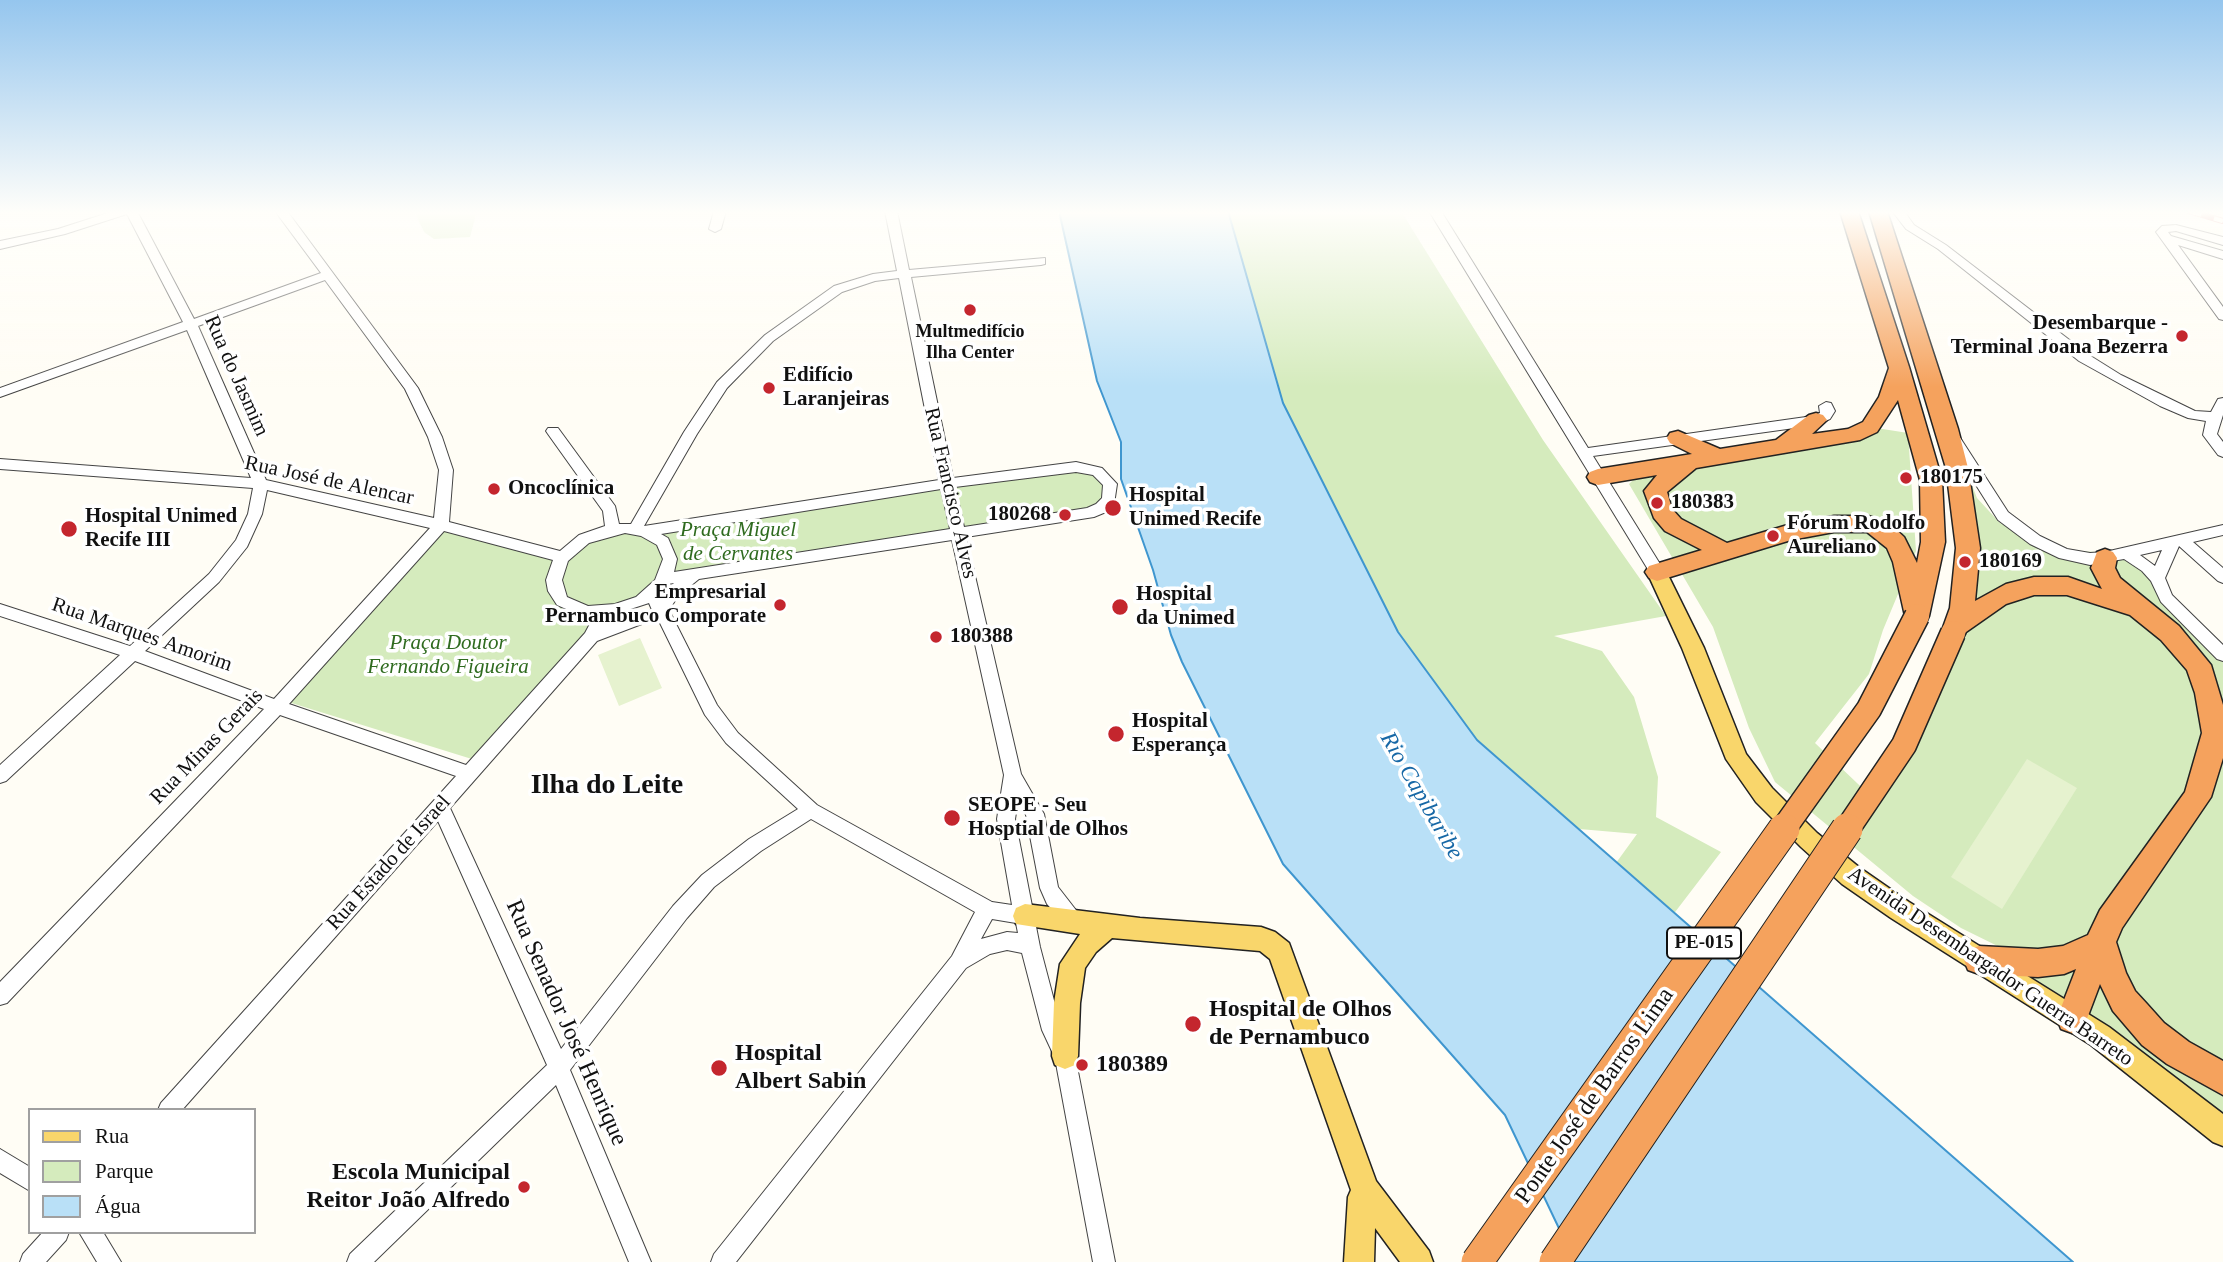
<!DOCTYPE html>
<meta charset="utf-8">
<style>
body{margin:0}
#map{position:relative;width:2223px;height:1262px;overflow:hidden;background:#fffdf5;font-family:Georgia,serif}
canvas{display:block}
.legend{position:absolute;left:28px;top:1108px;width:228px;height:126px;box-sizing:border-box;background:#fff;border:2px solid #a0a0a0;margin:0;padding:9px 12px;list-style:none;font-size:21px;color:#111}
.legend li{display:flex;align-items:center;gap:14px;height:35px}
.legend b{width:35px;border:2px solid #a0a0a0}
</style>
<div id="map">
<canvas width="2223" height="1262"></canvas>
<ul class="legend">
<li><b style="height:9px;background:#f9d66b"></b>Rua</li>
<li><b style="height:19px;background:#d5ebbd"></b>Parque</li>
<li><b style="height:19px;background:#b9e0f7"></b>Água</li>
</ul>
</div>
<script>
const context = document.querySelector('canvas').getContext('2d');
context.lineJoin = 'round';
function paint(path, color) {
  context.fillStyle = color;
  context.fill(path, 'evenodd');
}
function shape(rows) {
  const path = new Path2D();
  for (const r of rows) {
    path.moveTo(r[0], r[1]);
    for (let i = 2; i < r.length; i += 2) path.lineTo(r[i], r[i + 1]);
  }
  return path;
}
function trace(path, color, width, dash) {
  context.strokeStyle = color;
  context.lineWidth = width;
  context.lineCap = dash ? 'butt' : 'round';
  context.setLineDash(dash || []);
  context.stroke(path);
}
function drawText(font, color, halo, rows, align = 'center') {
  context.font = font + ' Georgia,serif';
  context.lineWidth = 7;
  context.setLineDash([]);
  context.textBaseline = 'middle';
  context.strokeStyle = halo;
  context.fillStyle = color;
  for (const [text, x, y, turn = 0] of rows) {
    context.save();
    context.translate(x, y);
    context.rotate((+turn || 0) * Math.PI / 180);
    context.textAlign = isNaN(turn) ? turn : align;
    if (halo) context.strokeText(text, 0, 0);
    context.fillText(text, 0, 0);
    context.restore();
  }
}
const green = shape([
 [414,211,477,211,470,237,434,239,424,232],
 [1217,211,1401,211,1543,440,1666,616,1554,636,1602,651,1634,697,1658,777,1656,817,1721,852,1669,920,1608,874,1637,834,1568,828,1445,721,1298,462],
 [1870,427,1908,433,1916,551,1883,630,1869,674,1815,743,1878,803,1962,608,1966,470,1977,498,2000,523,2047,545,2069,551,2102,552,2122,549,2223,655,2223,1129,1979,960,2030,962,1961,928,1913,896,1775,782,1749,728,1713,627,1629,484,1635,478],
 [1074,469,1093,473,1105,485,1103,500,1094,508,964,531,952,485],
 [944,486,955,532,668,577,655,531],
 [441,528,559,558,558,599,599,614,591,632,475,760,285,701],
 [614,530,656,539,666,566,642,597,617,608,574,605,557,586,564,558,575,547]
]);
const pitch = shape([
 [640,638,662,688,619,706,598,655],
 [2027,759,2077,788,2002,909,1951,877]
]);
const water = shape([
 [1059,211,1228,211,1283,403,1398,632,1477,740,2073,1262,1575,1262,1505,1115,1283,864,1182,662,1171,635,1153,570,1121,479,1121,442,1097,381,1059,211]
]);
const minor = shape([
 [114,211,137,211,194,319,321,273,275,211,287,211,418,388,442,437,453,470,449,522,560,551,579,535,605,526,603,511,548,434,546,431,548,428,558,428,615,506,619,524,631,524,684,432,717,382,765,335,834,286,873,274,897,271,885,211,897,211,909,270,1045,258,1045,264,1041,265,911,277,953,478,1076,462,1102,468,1117,484,1114,504,1106,512,1094,517,966,537,1021,774,1044,814,1058,887,1086,923,1084,929,1077,932,1070,929,1047,904,1040,888,1026,815,1018,800,1015,819,1040,947,1061,1027,1075,1056,1115,1262,1093,1262,1055,1058,1042,1030,1022,953,1007,950,990,954,966,968,736,1262,711,1262,714,1254,952,956,975,912,811,819,761,851,714,887,687,918,570,1070,651,1262,629,1262,556,1085,374,1262,347,1262,350,1254,547,1065,438,821,182,1110,158,1110,161,1103,456,776,280,715,7,1003,0,1005,0,982,264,709,135,661,6,781,0,783,0,765,120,655,0,616,0,604,130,646,209,574,236,540,248,514,253,488,0,469,0,459,251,478,187,330,0,397,0,388,183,322,127,214,65,234,0,249,0,241,58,229,114,211],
 [899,278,939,480,644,526,697,434,727,388,773,341,842,292,875,281,899,278],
 [325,280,405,389,428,437,439,470,434,518,266,480,198,326,325,280],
 [1076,472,1093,475,1103,485,1102,498,1096,504,1087,508,964,527,955,487,1076,472],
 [941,489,950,529,674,572,677,559,668,538,661,534,941,489],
 [267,490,430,528,274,699,145,651,219,582,247,547,262,514,267,490],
 [444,531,553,560,546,580,548,591,557,605,582,616,593,618,585,633,466,765,289,704,444,531],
 [625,533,641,536,657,545,663,559,655,580,636,597,615,604,588,606,567,597,562,580,568,561,589,543,625,533],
 [952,540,1004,775,997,819,1012,905,992,902,983,897,817,805,738,733,717,705,669,610,678,596,699,579,952,540],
 [674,583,668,588,661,597,659,594,668,584,674,583],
 [649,603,652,610,604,625,609,616,649,603],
 [659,621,705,715,726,743,798,809,749,839,702,875,673,906,561,1049,450,808,597,641,647,622,659,621],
 [992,919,1016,923,1018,933,1007,932,981,939,992,919],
 [714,211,726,211,721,229,715,232,709,229,714,211],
 [1429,211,1441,211,1588,448,1813,416,1820,413,1819,406,1826,402,1831,403,1835,411,1830,419,1816,425,1593,456,1665,572,1657,578,1652,576,1429,211],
 [1892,211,1904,211,1914,225,1946,245,2089,355,2121,375,2195,411,2211,412,2218,399,2223,398,2223,415,2217,434,2223,442,2223,457,2218,455,2203,435,2206,421,2188,418,2160,406,2079,361,1938,249,1906,229,1892,211],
 [2176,225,2223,237,2223,245,2176,231,2168,232,2171,236,2223,251,2223,259,2178,245,2223,307,2223,320,2219,319,2156,232,2162,226,2176,225],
 [1954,434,1959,436,2008,512,2040,536,2067,549,2090,553,2105,552,2223,525,2223,535,2193,542,2223,568,2223,583,2218,581,2179,546,2165,578,2172,595,2223,645,2223,661,2217,659,2161,602,2151,581,2142,571,2124,559,2090,565,2059,558,2030,544,1998,520,1947,439,1954,434],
 [2162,550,2155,566,2140,555,2162,550],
 [0,1149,30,1167,30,1191,0,1173,0,1149],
 [43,1232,69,1232,66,1240,46,1262,20,1262,23,1254,43,1232],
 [79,1232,103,1232,121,1262,97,1262,79,1232]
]);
const major = shape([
 [1657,564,1664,567,1704,648,1746,754,1772,788,1817,833,1860,868,1909,902,2109,1027,2223,1114,2223,1146,2213,1142,2091,1045,1891,918,1842,884,1801,847,1756,802,1726,759,1682,648,1647,572,1650,567,1657,564],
 [1025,904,1140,918,1261,927,1275,932,1289,943,1376,1181,1429,1251,1433,1262,1400,1262,1375,1228,1374,1262,1344,1262,1348,1197,1351,1190,1270,959,1260,951,1112,938,1096,952,1085,968,1080,1003,1078,1056,1075,1065,1065,1069,1055,1065,1052,1056,1054,1003,1060,964,1080,934,1016,924,1013,916,1016,908,1025,904]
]);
const highway = shape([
 [1840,211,1858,211,1909,367,1942,480,1945,542,1929,616,1926,623,1917,625,1908,623,1905,616,1893,562,1887,548,1867,532,1834,532,1791,540,1657,581,1649,578,1645,572,1649,566,1702,550,1665,531,1654,518,1644,491,1657,475,1598,485,1590,482,1587,477,1590,472,1598,469,1692,454,1670,443,1667,438,1670,433,1678,431,1720,449,1776,440,1809,415,1816,413,1823,415,1827,420,1812,434,1848,429,1863,422,1879,397,1889,368,1840,211],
 [1898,400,1920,480,1921,542,1917,563,1904,537,1888,522,1868,516,1834,516,1791,524,1727,543,1681,519,1672,509,1667,492,1696,468,1860,440,1877,432,1898,400],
 [1869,211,1887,211,1958,429,1968,468,1980,548,1975,601,2006,584,2034,577,2068,577,2102,589,2091,568,2097,552,2105,549,2113,552,2117,558,2115,568,2120,578,2179,626,2211,665,2223,705,2223,758,2211,797,2122,928,2116,942,2126,973,2135,991,2147,1004,2164,1023,2189,1042,2223,1061,2223,1095,2167,1064,2142,1045,2113,1011,2100,984,2083,1029,2072,1033,2061,1029,2057,1018,2076,969,2064,974,2038,977,1979,974,1968,970,1964,960,1968,950,1979,946,2038,949,2063,946,2088,935,2100,910,2185,792,2202,733,2195,693,2187,670,2161,640,2130,615,2067,595,2034,595,2006,604,1966,632,1962,640,1953,643,1944,640,1941,633,1950,608,1956,548,1946,468,1869,211]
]);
const rail = shape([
 [2189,211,2223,221]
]);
const highwayBridgeFar1 = shape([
 [1782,831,1869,709,1917,616],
 [1846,831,1904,745,1953,633]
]);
const highwayBridge = shape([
 [1477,1262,1784,829],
 [1555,1262,1847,829]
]);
const markers = [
 [970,310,7,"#c4262e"],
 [2182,336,7,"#c4262e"],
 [769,388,7,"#c4262e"],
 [1906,478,7,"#c4262e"],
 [494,489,7,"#c4262e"],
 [1657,503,7,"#c4262e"],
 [1113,508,9,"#c4262e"],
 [1065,515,7,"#c4262e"],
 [69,529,9,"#c4262e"],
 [1773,536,7,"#c4262e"],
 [1965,562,7,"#c4262e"],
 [780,605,7,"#c4262e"],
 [1120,607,9,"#c4262e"],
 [936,637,7,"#c4262e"],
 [1116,734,9,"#c4262e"],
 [952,818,9,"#c4262e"],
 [1193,1024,9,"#c4262e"],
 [1082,1065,7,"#c4262e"],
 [719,1068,9,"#c4262e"],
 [524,1187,7,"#c4262e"]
];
const farPoinames = [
 ["Multmedifício",970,332],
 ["Ilha Center",970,353]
];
const shields = [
 [1704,943,74]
];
const shieldNames = [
 ["PE-015",1704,943]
];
const poiNames = [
 ["Desembarque -",2168,324,"right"],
 ["Terminal Joana Bezerra",2168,348,"right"],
 ["Edifício",783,376],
 ["Laranjeiras",783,400],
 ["180175",1920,478],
 ["Oncoclínica",508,489],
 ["Hospital",1129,496],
 ["Unimed Recife",1129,520],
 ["180383",1671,503],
 ["180268",1051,515,"right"],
 ["Hospital Unimed",85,517],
 ["Recife III",85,541],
 ["Fórum Rodolfo",1787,524],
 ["Aureliano",1787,548],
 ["180169",1979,562],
 ["Empresarial",766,593,"right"],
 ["Pernambuco Comporate",766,617,"right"],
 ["Hospital",1136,595],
 ["da Unimed",1136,619],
 ["180388",950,637],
 ["Hospital",1132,722],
 ["Esperança",1132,746],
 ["SEOPE - Seu",968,806],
 ["Hosptial de Olhos",968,830]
];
const streetNames = [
 ["Rua do Jasmim",236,376,66],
 ["Rua José de Alencar",329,481,12],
 ["Rua Francisco Alves",950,493,77],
 ["Rua Marques Amorim",142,635,19],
 ["Rua Minas Gerais",207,747,-46],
 ["Rua Estado de Israel",389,863,-48],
 ["Avenida Desembargador Guerra Barreto",1990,967,34]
];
const parkNames = [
 ["Praça Miguel",738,530],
 ["de Cervantes",738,554],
 ["Praça Doutor",448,643],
 ["Fernando Figueira",448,667]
];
const waterNames = [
 ["Rio Capibaribe",1421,796,60]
];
const nearPoinames = [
 ["Hospital de Olhos",1209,1010],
 ["de Pernambuco",1209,1038],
 ["Hospital",735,1054],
 ["Albert Sabin",735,1082],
 ["180389",1096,1065],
 ["Escola Municipal",510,1173,"right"],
 ["Reitor João Alfredo",510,1201,"right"]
];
const nearStreetnames = [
 ["Rua Senador José Henrique",566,1023,66],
 ["Ponte José de Barros Lima",1595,1096,-55]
];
const districtNames = [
 ["Ilha do Leite",607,786]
];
paint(green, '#d5ebbd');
paint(pitch, '#e6f2cf');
paint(water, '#b9e0f7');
trace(water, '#3f96cf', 2);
trace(minor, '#444', 2);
trace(major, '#222', 3);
trace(highway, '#222', 3);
paint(minor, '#fff');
paint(major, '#f9d66b');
paint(highway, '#f5a25d');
trace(rail, '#c4262e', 6);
trace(rail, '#fff', 4.5, [13]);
trace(highwayBridgeFar1, '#222', 27, []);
trace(highwayBridge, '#222', 33, []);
trace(highwayBridgeFar1, '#f5a25d', 24);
trace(highwayBridge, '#f5a25d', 31);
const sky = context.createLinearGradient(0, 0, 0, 387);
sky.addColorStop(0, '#95c6ee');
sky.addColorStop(0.55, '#fffefa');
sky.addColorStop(1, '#fffefa00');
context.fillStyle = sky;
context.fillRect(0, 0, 2223, 387);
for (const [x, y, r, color] of markers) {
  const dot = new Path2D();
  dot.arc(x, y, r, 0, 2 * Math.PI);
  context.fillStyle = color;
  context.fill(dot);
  trace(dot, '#fff', 2.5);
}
drawText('bold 18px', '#111', '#fff', farPoinames);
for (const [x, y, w] of shields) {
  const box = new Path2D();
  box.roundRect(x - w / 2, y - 15.5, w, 31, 5);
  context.fillStyle = '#fff';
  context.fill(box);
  trace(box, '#111', 2);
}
drawText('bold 19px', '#111', null, shieldNames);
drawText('bold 21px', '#111', '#fff', poiNames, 'left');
drawText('21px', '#111', '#fff', streetNames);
drawText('italic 21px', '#2f6b1f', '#fff', parkNames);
drawText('italic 23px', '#1768a6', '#fff', waterNames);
drawText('bold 24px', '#111', '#fff', nearPoinames, 'left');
drawText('24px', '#111', '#fff', nearStreetnames);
drawText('bold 28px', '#111', '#fff', districtNames);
</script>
